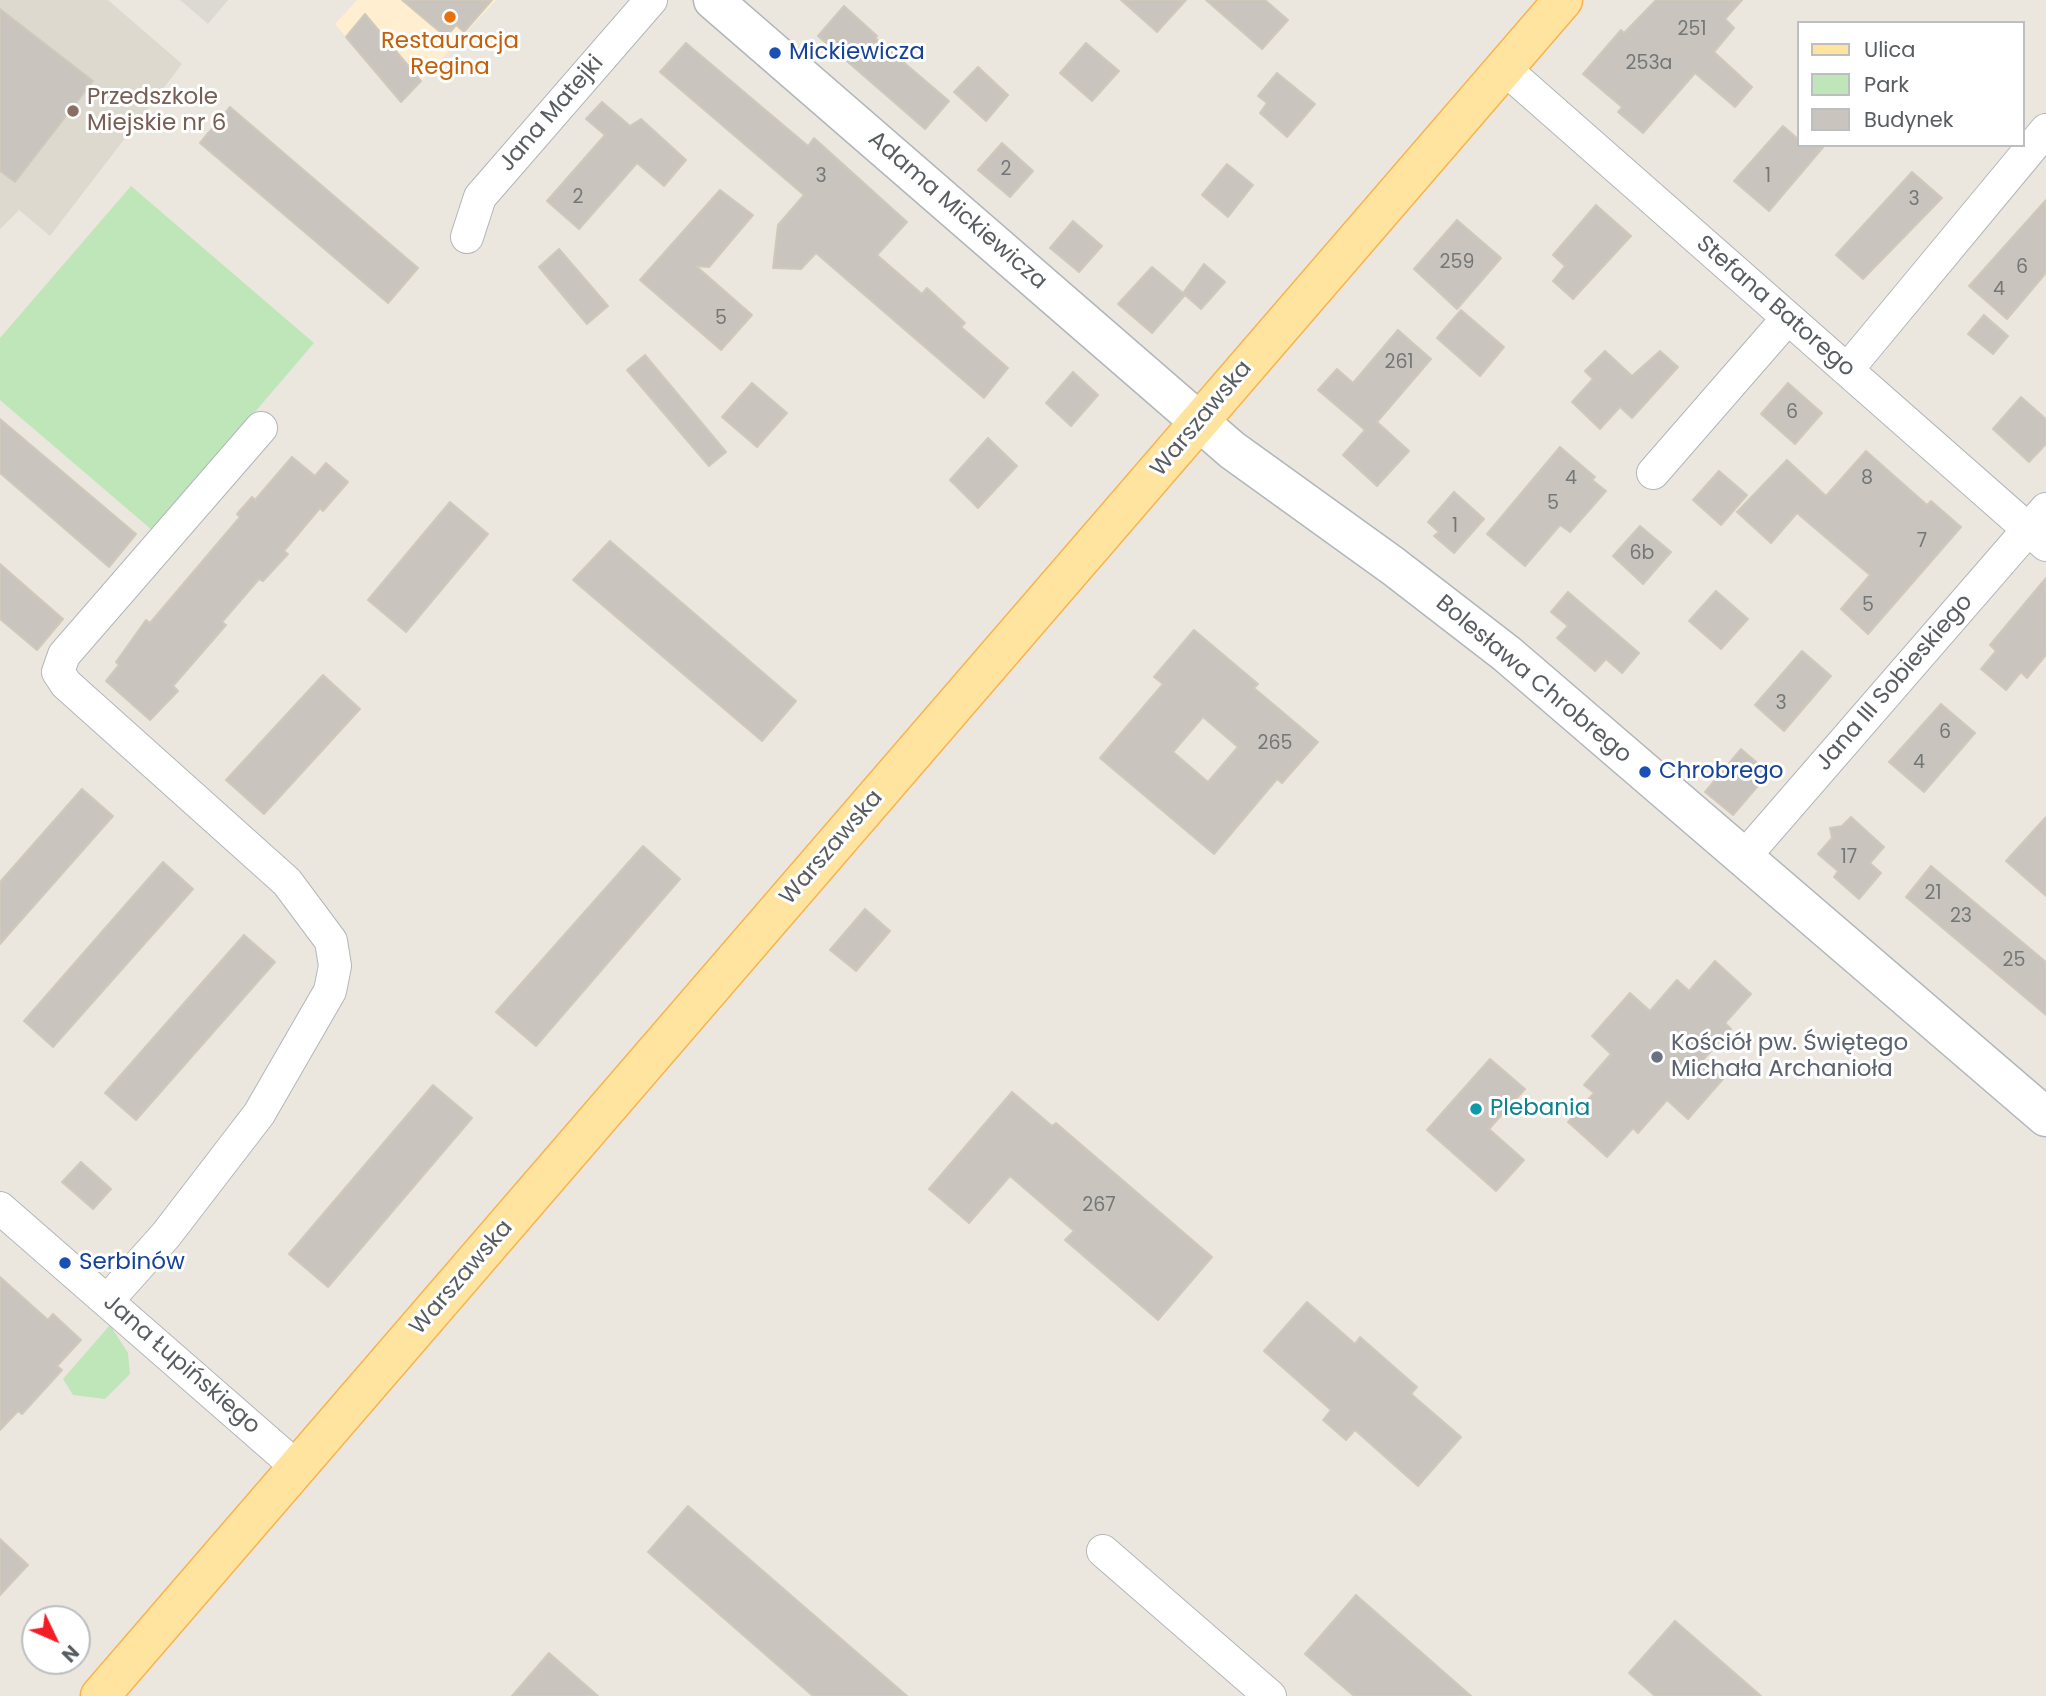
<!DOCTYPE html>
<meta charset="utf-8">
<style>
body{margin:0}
#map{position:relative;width:2046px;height:1696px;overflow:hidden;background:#ece7de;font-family:Poppins,sans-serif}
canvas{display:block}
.legend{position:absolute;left:1797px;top:21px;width:228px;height:126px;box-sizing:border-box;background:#fff;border:2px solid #bcbec0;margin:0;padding:9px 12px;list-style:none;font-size:21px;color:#585d61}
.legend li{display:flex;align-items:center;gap:14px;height:35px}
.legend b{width:35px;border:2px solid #bcbec0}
.north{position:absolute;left:21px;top:1605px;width:70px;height:70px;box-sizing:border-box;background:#fff;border:2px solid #bcbec0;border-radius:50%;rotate:134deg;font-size:19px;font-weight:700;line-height:28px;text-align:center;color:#585d61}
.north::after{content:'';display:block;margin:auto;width:24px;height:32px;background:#f41d26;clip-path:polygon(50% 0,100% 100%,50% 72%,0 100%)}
</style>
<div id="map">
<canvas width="2046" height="1696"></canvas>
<ul class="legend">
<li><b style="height:9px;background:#ffe4a0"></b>Ulica</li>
<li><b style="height:19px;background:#bee6b8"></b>Park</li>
<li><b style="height:19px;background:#c9c4bd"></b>Budynek</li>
</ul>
<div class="north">N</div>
</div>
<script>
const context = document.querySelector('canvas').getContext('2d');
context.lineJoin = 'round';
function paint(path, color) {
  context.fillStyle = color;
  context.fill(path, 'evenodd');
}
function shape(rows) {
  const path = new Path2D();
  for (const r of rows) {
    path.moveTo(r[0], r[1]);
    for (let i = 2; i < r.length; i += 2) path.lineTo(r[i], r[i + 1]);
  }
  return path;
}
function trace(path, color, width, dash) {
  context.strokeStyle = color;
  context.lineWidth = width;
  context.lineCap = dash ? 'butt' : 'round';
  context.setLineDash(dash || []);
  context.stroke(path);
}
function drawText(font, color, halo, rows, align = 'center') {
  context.font = font + ' Poppins,sans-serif';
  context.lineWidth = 6;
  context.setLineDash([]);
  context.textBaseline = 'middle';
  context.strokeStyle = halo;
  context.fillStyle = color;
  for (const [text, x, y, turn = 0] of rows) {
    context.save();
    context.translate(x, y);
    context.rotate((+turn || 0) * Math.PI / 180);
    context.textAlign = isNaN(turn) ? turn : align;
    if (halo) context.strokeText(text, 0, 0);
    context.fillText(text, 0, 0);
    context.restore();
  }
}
const commercial = shape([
 [357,0,496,0,401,102,335,24]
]);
const industrial = shape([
 [180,0,228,0,208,24]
]);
const education = shape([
 [0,0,108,0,182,64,50,236,19,210,0,229]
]);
const green = shape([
 [131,186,314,343,153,531,0,400,0,338],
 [110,1325,128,1353,130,1374,105,1399,73,1395,63,1379]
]);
const building = shape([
 [402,0,492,0,464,32,456,25,446,37,402,0],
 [1121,0,1186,0,1157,32,1121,0],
 [1206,0,1265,0,1288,20,1262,49,1206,0],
 [1656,0,1742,0,1725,19,1734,28,1714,52,1752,87,1735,107,1695,73,1643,133,1618,112,1622,107,1583,74,1621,30,1624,33,1656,0],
 [844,6,877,36,875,38,949,101,925,129,818,36,844,6],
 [0,9,93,81,15,182,0,171,0,9],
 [365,14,421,81,401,102,346,37,365,14],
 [686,43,808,146,814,138,907,222,877,255,922,294,927,288,965,323,961,327,1008,368,984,398,816,253,801,269,773,268,778,225,804,195,660,72,686,43],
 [1086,43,1119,71,1092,101,1060,73,1086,43],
 [978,67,1008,95,986,121,954,92,978,67],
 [1277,73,1315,104,1287,137,1260,113,1267,103,1258,96,1277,73],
 [602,102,630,126,641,119,686,160,664,186,637,163,579,229,547,201,605,135,586,119,602,102],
 [230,107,418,268,388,303,200,143,230,107],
 [1783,126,1799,140,1799,145,1825,145,1769,211,1734,181,1783,126],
 [1002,143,1033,171,1010,197,978,170,1002,143],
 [1227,164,1253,185,1228,217,1202,195,1227,164],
 [1912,172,1942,198,1863,279,1836,255,1912,172],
 [720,190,753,215,709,267,696,266,752,315,721,350,640,280,720,190],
 [2046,200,2046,273,2007,319,1969,286,2046,200],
 [1596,205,1631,236,1573,299,1553,281,1565,266,1553,255,1596,205],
 [1457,220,1501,258,1457,309,1414,269,1457,220],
 [1073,221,1102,246,1079,272,1050,248,1073,221],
 [559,249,608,306,587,324,539,267,559,249],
 [1204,264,1225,282,1201,309,1185,295,1152,333,1118,304,1152,267,1183,293,1204,264],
 [1461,310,1504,347,1480,376,1437,338,1461,310],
 [1984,315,2008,336,1993,354,1968,334,1984,315],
 [1398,330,1431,359,1377,422,1409,451,1377,486,1343,455,1365,430,1318,390,1337,369,1353,383,1398,330],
 [1605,351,1632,376,1660,351,1678,367,1632,418,1620,407,1600,429,1572,402,1593,379,1585,371,1605,351],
 [645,355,726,452,709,466,627,370,645,355],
 [1073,372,1098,395,1071,426,1046,403,1073,372],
 [752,383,787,413,757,447,722,417,752,383],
 [1788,383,1822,413,1795,444,1761,414,1788,383],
 [2021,397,2046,419,2046,444,2029,462,1993,429,2021,397],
 [0,419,136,534,109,567,0,473,0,419],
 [988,438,1017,466,978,508,950,480,988,438],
 [1560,447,1595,477,1592,480,1606,491,1570,532,1560,525,1525,566,1487,534,1560,447],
 [1866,451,1927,505,1931,501,1961,527,1868,634,1841,609,1870,575,1797,513,1771,543,1737,512,1787,460,1826,496,1866,451],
 [292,457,315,476,326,463,348,482,323,511,320,508,284,551,288,554,263,581,259,579,222,622,226,625,173,686,178,691,150,720,106,681,119,665,116,662,146,620,150,623,240,517,237,514,252,497,255,500,292,457],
 [1719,471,1747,495,1721,525,1693,500,1719,471],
 [1454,492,1484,519,1454,553,1434,536,1439,532,1428,522,1454,492],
 [450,502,488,534,406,632,368,600,450,502],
 [1640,526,1671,552,1643,584,1613,556,1640,526],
 [610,541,796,701,762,741,573,580,610,541],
 [0,564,63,619,37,650,0,619,0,564],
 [2046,578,2046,655,2027,678,2021,672,2006,690,1981,669,1996,651,1990,645,2046,578],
 [1716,591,1748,619,1721,649,1689,621,1716,591],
 [1568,592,1639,653,1622,673,1606,659,1595,671,1557,638,1568,626,1551,612,1568,592],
 [1194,630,1258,684,1254,688,1318,742,1282,783,1277,779,1214,854,1100,758,1163,684,1154,677,1194,630],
 [1203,717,1238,747,1208,782,1173,752,1203,717],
 [1802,651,1831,676,1784,731,1755,705,1802,651],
 [323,675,360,709,264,814,226,780,323,675],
 [1941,704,1975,733,1924,792,1889,762,1941,704],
 [1741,749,1769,773,1733,815,1705,792,1741,749],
 [82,789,113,816,0,944,0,882,82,789],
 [1851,817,1884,847,1870,863,1881,873,1859,899,1834,877,1838,871,1818,854,1832,838,1830,828,1842,826,1851,817],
 [2046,817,2046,896,2006,861,2046,817],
 [643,846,680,879,536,1046,496,1012,643,846],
 [163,862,193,889,53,1047,24,1021,163,862],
 [1931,866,2046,962,2046,1015,1906,897,1931,866],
 [865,909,890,931,856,971,830,950,865,909],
 [244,935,275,962,136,1120,105,1093,244,935],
 [1715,961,1751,994,1725,1023,1731,1029,1702,1061,1723,1079,1688,1119,1667,1100,1638,1133,1633,1128,1607,1157,1568,1122,1594,1093,1584,1085,1611,1054,1592,1036,1630,993,1650,1011,1677,980,1689,991,1715,961],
 [1490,1059,1525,1089,1489,1129,1524,1160,1496,1191,1427,1130,1490,1059],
 [433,1085,472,1118,328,1287,289,1254,433,1085],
 [1012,1092,1052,1126,1056,1123,1212,1257,1158,1320,1065,1240,1074,1231,1010,1176,969,1223,929,1189,1012,1092],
 [81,1162,111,1189,93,1209,62,1182,81,1162],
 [0,1277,48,1320,53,1314,81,1340,57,1366,62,1370,22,1414,18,1411,0,1430,0,1277],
 [1307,1302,1355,1344,1360,1337,1417,1387,1411,1394,1461,1437,1418,1486,1355,1430,1346,1440,1323,1420,1331,1410,1264,1351,1307,1302],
 [688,1506,907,1696,813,1696,648,1552,688,1506],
 [0,1539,28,1565,0,1595,0,1539],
 [1356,1595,1471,1696,1354,1696,1305,1654,1356,1595],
 [1675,1621,1761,1696,1655,1696,1629,1673,1675,1621],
 [549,1653,598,1696,512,1696,549,1653]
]);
const street = shape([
 [1505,69,2046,545],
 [467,237,480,197,651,0],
 [1847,370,2046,130],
 [1653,473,1787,319],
 [1745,856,2046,509],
 [0,1208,298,1468],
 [108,1300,166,1235,259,1114,330,991,335,966,331,941,287,882,66,684,58,672,64,655,261,428],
 [1103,1551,1270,1696]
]);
const secondary = shape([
 [713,0,1232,450,1393,566,1507,654,2046,1117]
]);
const primary = shape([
 [100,1696,1563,0]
]);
const markers = [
 [450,17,7,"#e8710a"],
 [775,53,7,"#1a4fb4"],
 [73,111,7,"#8d6e63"],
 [1645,772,7,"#1a4fb4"],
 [1657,1057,7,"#6b7280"],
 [1476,1109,7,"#0f9aa8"],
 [65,1263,7,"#1a4fb4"]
];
const numberNames = [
 ["251",1692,30],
 ["253a",1649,64],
 ["2",1006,170],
 ["3",821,177],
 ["1",1768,177],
 ["2",578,198],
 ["3",1914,200],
 ["259",1457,263],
 ["6",2022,268],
 ["4",1999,290],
 ["5",721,319],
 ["261",1399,363],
 ["6",1792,413],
 ["4",1571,479],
 ["8",1867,479],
 ["5",1553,504],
 ["1",1455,527],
 ["7",1922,542],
 ["6b",1642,554],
 ["5",1868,606],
 ["3",1781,704],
 ["6",1945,733],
 ["265",1275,744],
 ["4",1919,763],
 ["17",1849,858],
 ["21",1933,894],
 ["23",1961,917],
 ["25",2014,961],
 ["267",1099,1206]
];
const foodNames = [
 ["Restauracja",450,42],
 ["Regina",450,68]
];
const transitNames = [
 ["Mickiewicza",789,53],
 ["Chrobrego",1659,772],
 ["Serbinów",79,1263]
];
const educationNames = [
 ["Przedszkole",87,98],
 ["Miejskie nr 6",87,124]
];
const streetNames = [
 ["Jana Matejki",552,114,-49],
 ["Adama Mickiewicza",957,211,41],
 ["Stefana Batorego",1775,307,41],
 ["Warszawska",1202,419,-50],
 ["Bolesława Chrobrego",1533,680,40],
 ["Jana III Sobieskiego",1895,683,-49],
 ["Warszawska",832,848,-49],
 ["Warszawska",462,1278,-49],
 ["Jana Łupińskiego",181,1365,41]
];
const worshipNames = [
 ["Kościół pw. Świętego",1671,1044],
 ["Michała Archanioła",1671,1070]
];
const cultureNames = [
 ["Plebania",1490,1109]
];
paint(commercial, '#ffefd0');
paint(industrial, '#dcd9d3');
paint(education, '#ded9cf');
paint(green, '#bee6b8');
paint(building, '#c9c4bd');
trace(building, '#d1c8bc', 2);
trace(street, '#b2b6bb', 34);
trace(secondary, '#b0b6bb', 41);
trace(primary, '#fab34a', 41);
trace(street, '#fff', 32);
trace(secondary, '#fff', 38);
trace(primary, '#ffe4a0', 38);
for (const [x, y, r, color] of markers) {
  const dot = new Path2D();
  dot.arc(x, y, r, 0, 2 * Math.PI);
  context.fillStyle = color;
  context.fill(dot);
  trace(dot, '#fff', 2.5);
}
drawText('19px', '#747778', null, numberNames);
drawText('23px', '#c56008', '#fff', foodNames);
drawText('23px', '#164399', '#fff', transitNames, 'left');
drawText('23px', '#785e54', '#fff', educationNames, 'left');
drawText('23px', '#585d61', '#fff', streetNames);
drawText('23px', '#5b616d', '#fff', worshipNames, 'left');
drawText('23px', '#0d838f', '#fff', cultureNames, 'left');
</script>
